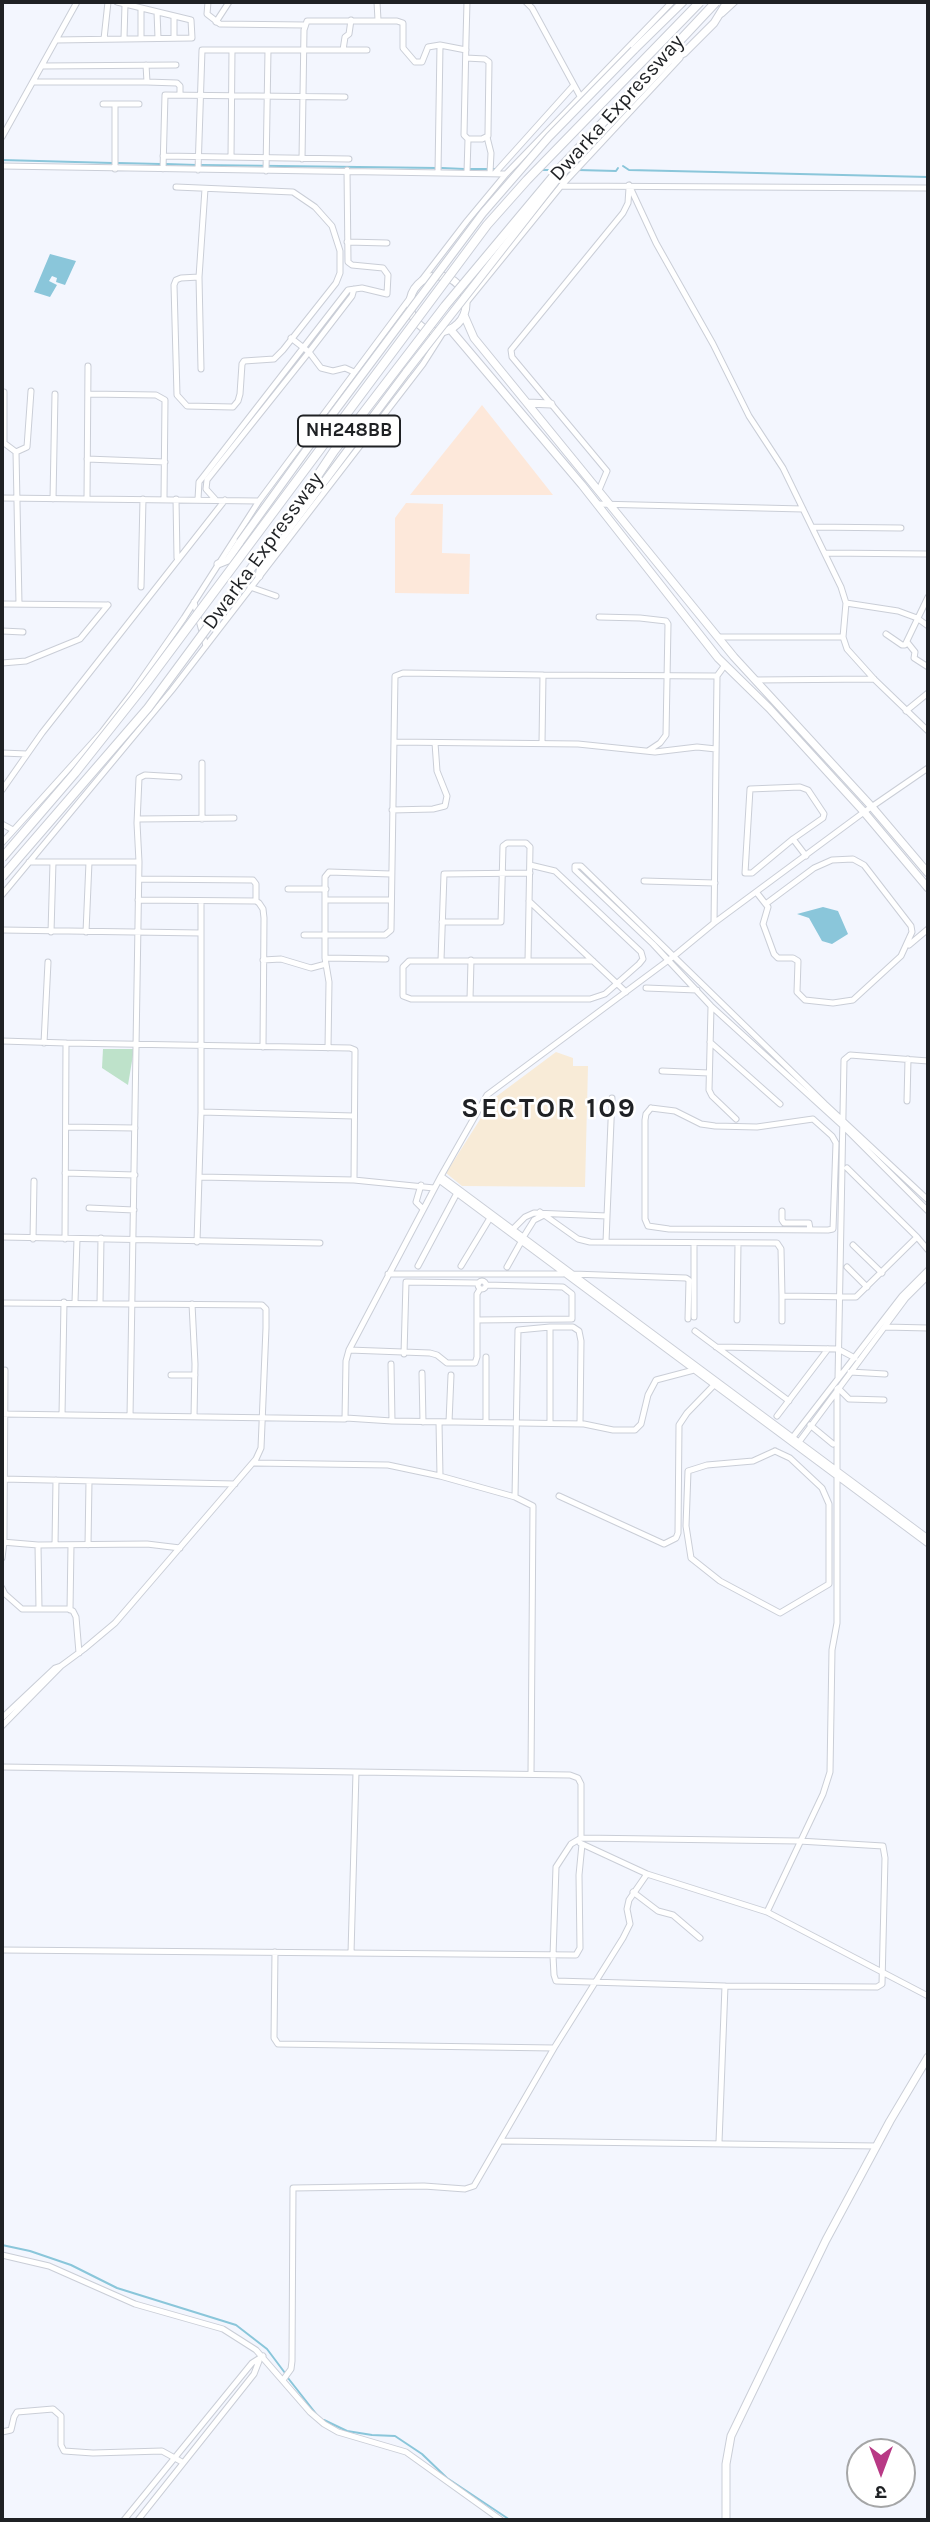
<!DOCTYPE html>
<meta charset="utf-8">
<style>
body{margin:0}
#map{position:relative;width:930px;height:2522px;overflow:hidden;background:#f3f6fe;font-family:Karla,"Noto Sans Devanagari",sans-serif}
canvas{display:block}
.frame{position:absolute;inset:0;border:4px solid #1f2124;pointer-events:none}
.north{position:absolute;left:846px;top:2438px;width:70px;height:70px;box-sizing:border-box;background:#fff;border:2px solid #a5a6a7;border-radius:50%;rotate:180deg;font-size:19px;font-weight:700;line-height:28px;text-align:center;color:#1f2124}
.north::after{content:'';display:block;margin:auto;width:24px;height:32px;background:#b83985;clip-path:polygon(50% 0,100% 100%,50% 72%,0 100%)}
</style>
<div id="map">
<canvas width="930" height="2522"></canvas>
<div class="frame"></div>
<div class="north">उ</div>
</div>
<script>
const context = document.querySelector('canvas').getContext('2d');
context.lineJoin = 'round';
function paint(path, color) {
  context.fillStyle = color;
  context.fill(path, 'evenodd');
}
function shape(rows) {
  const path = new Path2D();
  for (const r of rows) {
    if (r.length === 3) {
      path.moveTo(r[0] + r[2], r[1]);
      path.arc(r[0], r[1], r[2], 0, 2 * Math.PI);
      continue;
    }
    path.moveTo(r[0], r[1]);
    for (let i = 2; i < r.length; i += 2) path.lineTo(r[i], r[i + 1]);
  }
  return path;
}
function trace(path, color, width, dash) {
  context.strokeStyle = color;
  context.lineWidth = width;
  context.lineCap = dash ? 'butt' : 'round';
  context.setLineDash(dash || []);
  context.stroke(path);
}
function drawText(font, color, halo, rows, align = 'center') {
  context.font = font + ' Karla,sans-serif';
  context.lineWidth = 5;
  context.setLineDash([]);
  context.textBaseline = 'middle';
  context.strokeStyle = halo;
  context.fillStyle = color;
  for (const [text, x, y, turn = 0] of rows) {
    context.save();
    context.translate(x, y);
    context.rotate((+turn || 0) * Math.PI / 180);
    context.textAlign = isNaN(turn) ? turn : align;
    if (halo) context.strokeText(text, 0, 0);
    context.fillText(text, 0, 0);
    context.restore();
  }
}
const commercial = shape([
 [482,405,553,495,410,495],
 [406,503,443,504,442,553,470,554,469,594,395,593,395,518]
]);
const education = shape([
 [556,1052,573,1058,573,1066,588,1066,585,1187,462,1186,446,1173,493,1099]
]);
const green = shape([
 [103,1049,134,1049,128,1085,102,1068]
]);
const water = shape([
 [50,254,76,261,65,285,56,282,57,278,52,276,49,281,57,285,50,297,34,292],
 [823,907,838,911,848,934,832,944,822,941,809,918,797,914]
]);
const stream = shape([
 [2,160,112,163],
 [118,163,160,164],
 [166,164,196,165],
 [201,165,437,168],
 [623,166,629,170,928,177],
 [442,168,464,169],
 [470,169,496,169],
 [543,170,555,170],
 [578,170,616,171,618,168],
 [2,2245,30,2251,71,2265,117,2288,236,2325,267,2349,285,2373],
 [288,2378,317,2415],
 [324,2420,347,2431,372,2435,395,2436,422,2454,447,2478,510,2520]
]);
const minor = shape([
 [208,2,207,14,220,24,305,25],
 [377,2,378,20],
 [526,2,532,8,580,96],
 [157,12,158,38],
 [722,14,735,2],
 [216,22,229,2],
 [124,38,125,4],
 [141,38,141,8],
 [174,38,174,16],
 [104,39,108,2],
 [56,40,192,38,191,20,117,2],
 [343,50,345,37,349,34,351,20],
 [466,58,485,59,489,62,488,133,488,136,482,139,468,139,464,135,466,39,467,2],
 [42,66,176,65],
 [33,82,147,82,146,65],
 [147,82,177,83,180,86,180,94],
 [103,104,139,104],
 [2,137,77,2],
 [487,137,491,153,490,173],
 [163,156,349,159],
 [231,157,232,50],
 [302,159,304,30,307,21,397,21,403,23,403,48,415,62,422,62,428,47,440,45,466,50],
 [2,166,506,174],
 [115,169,115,104],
 [163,169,165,95,345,97],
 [198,170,202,50,367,50],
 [266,171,268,50],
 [438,172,440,45],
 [467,172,468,139],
 [495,173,574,85],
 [629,185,656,243,713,344,749,416,783,468,841,587,846,603,843,637,847,649,874,679,928,731],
 [561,186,928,188],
 [176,187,293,192,315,207,332,226,340,251,340,273,336,283,283,350,274,359,244,361,242,364,240,394,238,401,233,407,187,406,177,395,174,285,176,280,181,278,199,277],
 [347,242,387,243],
 [421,281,467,221,506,174,672,2],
 [466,303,561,186,680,58],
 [291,338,309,352,321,368,333,371,345,368,354,372],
 [201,369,199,277,205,189],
 [4,392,4,443,16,452,19,604],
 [89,394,156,395,165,400,164,498],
 [16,452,27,447,31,391],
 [87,459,165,462],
 [599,490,607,471,512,357,511,350,623,213,628,203,629,188],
 [2,498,259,501],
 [87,498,88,366],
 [53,499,55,394],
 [176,499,177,558],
 [198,499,199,482,203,477,348,290,362,288,387,294,388,275,383,268,352,265,348,262,347,170],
 [215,499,206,489,207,480,309,352,352,296,354,289],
 [597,504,803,509],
 [812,527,901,528],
 [825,553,928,554],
 [141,587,143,499],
 [250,587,276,596],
 [194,602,206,646],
 [846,603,898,611,917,618,928,626],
 [2,604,108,605],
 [599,617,640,618,666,621,668,624,666,735,660,743,648,751],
 [2,631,23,632],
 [886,634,902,645,905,645,928,597],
 [719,637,843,637],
 [907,642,915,652,914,658,928,667],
 [2,663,26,661,80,639,108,605],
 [755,680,874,679],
 [906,711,928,693],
 [394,742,578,744,655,752,697,747,716,749],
 [542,743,543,675,717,676],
 [2,753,27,754],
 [2,790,42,733,225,500],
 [392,810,433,809,445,806,447,796,437,771,435,743],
 [138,819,234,818],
 [202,819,202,763],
 [2,824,13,830],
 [793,839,823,818,824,814,808,790,800,787,750,789,745,873,752,873,793,839,806,856],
 [2,843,102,732,132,693,184,618,259,501,410,298],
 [29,862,139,862],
 [530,865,555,871,641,952,643,959,639,964,605,994,590,999,411,999,403,996,403,967,409,961,593,961],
 [139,879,253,880,256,884,256,901],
 [644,881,715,883],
 [288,889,326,889],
 [757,893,768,907,763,924,774,954,778,958,793,958,798,961,797,992,805,1000,833,1003,853,1000,901,956,912,932,911,926,864,865,853,859,832,860,814,868,767,903],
 [2,895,172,690,423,364,444,331],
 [138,900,256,901,259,903,263,909,264,918,263,1047],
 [326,900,391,900],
 [529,901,626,992],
 [442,922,501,922,503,846,507,843,526,843,530,847,528,961],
 [714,923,717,676,725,665],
 [2,930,201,933],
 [51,932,53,862],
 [86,932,89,862],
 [304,935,385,935,391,930,395,676,403,673,543,675],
 [909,945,928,929],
 [325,958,386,959],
 [263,960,281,959,311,968,326,964],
 [441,960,444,874,530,873],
 [646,988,697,990],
 [470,999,471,960],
 [711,1007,709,1090,712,1096,736,1119],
 [2,1041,66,1043,65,1239],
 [710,1042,780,1104],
 [44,1043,48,962],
 [66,1043,350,1048,355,1050,354,1180,199,1177],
 [328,1048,329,982,325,958,325,877,329,872,391,874],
 [662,1071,709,1073],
 [907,1101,908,1059],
 [651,1108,675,1111,701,1124,715,1126,757,1127,813,1119,832,1136,836,1143,833,1229,828,1230,669,1229,648,1226,645,1219,645,1120,646,1114,651,1108],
 [201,1112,354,1116],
 [66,1127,135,1128],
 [65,1173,135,1175],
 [441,1176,928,1538],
 [354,1180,434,1188],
 [439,1180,928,1544],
 [421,1185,416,1202,423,1209],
 [928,1200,825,1104,581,866,575,866,575,870,653,944,711,1006,844,1127,928,1211],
 [89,1208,134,1210],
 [782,1211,782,1220,784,1223,809,1223,810,1229],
 [540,1212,578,1239,590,1242,777,1243,781,1249,782,1296,856,1297,917,1237,847,1168],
 [514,1228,525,1217,534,1213,607,1216,612,1098],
 [524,1236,534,1220,544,1215],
 [2,1237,320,1243],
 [917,1237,928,1250],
 [33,1239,34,1181],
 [197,1242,201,1112,201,901],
 [606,1242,607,1216],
 [853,1245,882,1273],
 [418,1266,457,1193],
 [461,1266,490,1218],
 [507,1267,521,1242],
 [847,1267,867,1287],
 [388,1274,563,1274],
 [573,1274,686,1278,689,1280,688,1319],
 [482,1285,4],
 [782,1296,782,1321],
 [75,1302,77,1239],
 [2,1303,262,1305,266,1309,266,1328,261,1448,256,1459,115,1623,84,1649,61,1666,55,1668,2,1718],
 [100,1303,101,1238],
 [192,1304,195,1364,194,1417],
 [694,1317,694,1243],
 [477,1320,572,1319,572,1294,563,1287,486,1285],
 [737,1320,738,1243],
 [885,1327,928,1328],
 [695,1331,789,1401],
 [716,1347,838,1349,855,1358],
 [349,1350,430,1353,437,1355,447,1363,475,1363,477,1357,477,1294,480,1289],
 [404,1354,406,1282,479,1283],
 [391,1364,392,1421],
 [850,1372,885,1374],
 [422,1373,423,1422],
 [171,1375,195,1375],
 [838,1379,844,1060,850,1055,928,1061],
 [838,1388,849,1399,884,1400],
 [2,1414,345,1419,346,1361,349,1350,441,1176,487,1095,674,956,714,923,864,812,928,768],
 [62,1415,64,1302],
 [130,1416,139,862,137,823,139,778,145,775,179,777],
 [777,1416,828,1349],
 [346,1418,392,1421,584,1424,613,1430,635,1430,641,1424,648,1395,656,1380,694,1370],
 [439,1422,440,1476],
 [449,1422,451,1375],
 [486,1422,486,1357],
 [550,1423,550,1327],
 [810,1425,833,1444],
 [793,1437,902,1296,928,1270],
 [799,1442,906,1298,928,1276],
 [775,1451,790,1458,822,1488,829,1504,829,1584,780,1613,720,1581,691,1558,686,1526,688,1471,707,1465,753,1461,775,1451],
 [254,1463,388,1465,440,1476,515,1497,533,1506,531,1774],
 [2,1479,235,1484],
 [559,1496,664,1544,676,1538,678,1533,679,1425,687,1413,716,1383],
 [515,1497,518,1330,550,1327,573,1327,579,1331,581,1341,580,1423],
 [2,1542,38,1545,147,1544,180,1548],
 [38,1545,39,1609],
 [55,1545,56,1480],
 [88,1545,89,1481],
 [2,1558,4,1542,5,1370],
 [2,1588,5,1594,22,1609,68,1609,73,1611,76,1617,79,1653],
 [70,1610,71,1545],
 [2,1726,61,1666],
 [2,1767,570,1775,578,1778,581,1784,581,1838],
 [581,1838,799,1841,883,1846,885,1858,882,1984,877,1987,725,1986,556,1981,554,1975,553,1956,556,1867,571,1844,581,1838],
 [580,1843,647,1874,767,1912,928,1996],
 [633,1892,658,1911,673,1915,700,1938],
 [767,1912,823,1794,830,1772,832,1650,837,1623,837,1389],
 [2,1950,576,1955,580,1948,579,1875,582,1844],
 [275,1952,274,2038,278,2044,554,2048],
 [351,1953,356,1772],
 [502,2141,877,2146],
 [719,2142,725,1986],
 [2,2255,49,2266,135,2304,223,2329,256,2350,310,2412,324,2424,338,2432,406,2452,501,2520],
 [283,2380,291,2369,292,2361,293,2188,424,2186,465,2189,474,2186,554,2048,623,1938,630,1924,627,1909,629,1900,647,1874],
 [2,2432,11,2430,14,2417,17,2412,53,2409,61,2416,61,2445,64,2451,93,2453,162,2451,182,2462],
 [124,2520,252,2363,263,2356],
 [138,2520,254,2374,259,2361]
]);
const major = shape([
 [634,50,683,2],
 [558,178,669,61,684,53,714,23,727,2],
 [438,304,28],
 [464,315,474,338,734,657,872,807,928,873],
 [450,329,582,485,718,658,769,708,864,812,928,888],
 [528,403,551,404],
 [218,564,228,560,240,542],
 [259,576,261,566,407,371],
 [726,2520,726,2464,731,2436,826,2240,890,2121,928,2057]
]);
const majorBridge = shape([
 [407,371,558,178],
 [240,542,320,431,483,213,549,137,634,50]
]);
const highwayBridge = shape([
 [2,858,75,773,147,682,487,225,527,180,700,2],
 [2,877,148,708,300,502,334,451,445,306,562,166,716,2]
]);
const shields = [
 [349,431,102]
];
const shieldNames = [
 ["NH248BB",349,431]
];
const streetNames = [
 ["Dwarka Expressway",617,108,-48],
 ["Dwarka Expressway",263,551,-54]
];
const districtNames = [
 ["SECTOR 109",549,1109]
];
paint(commercial, '#fde8da');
paint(education, '#f8ebd7');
paint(green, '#bee2ca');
paint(water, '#8ac6da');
trace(stream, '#8ac6da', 2);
trace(minor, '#caced7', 7);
trace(major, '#caced7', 9);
trace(minor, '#fff', 5);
trace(major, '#fff', 7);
trace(majorBridge, '#caced7', 9, []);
trace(highwayBridge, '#caced7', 10, []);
trace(majorBridge, '#fff', 7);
trace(highwayBridge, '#fff', 8);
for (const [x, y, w] of shields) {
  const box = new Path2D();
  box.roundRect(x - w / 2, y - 15.5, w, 31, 5);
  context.fillStyle = '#fff';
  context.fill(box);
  trace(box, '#1f2124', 2);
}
drawText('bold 19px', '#1f2124', null, shieldNames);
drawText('21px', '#1f2124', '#fff', streetNames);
context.letterSpacing = '2px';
drawText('bold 28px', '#1f2124', '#fff', districtNames);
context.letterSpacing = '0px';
</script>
